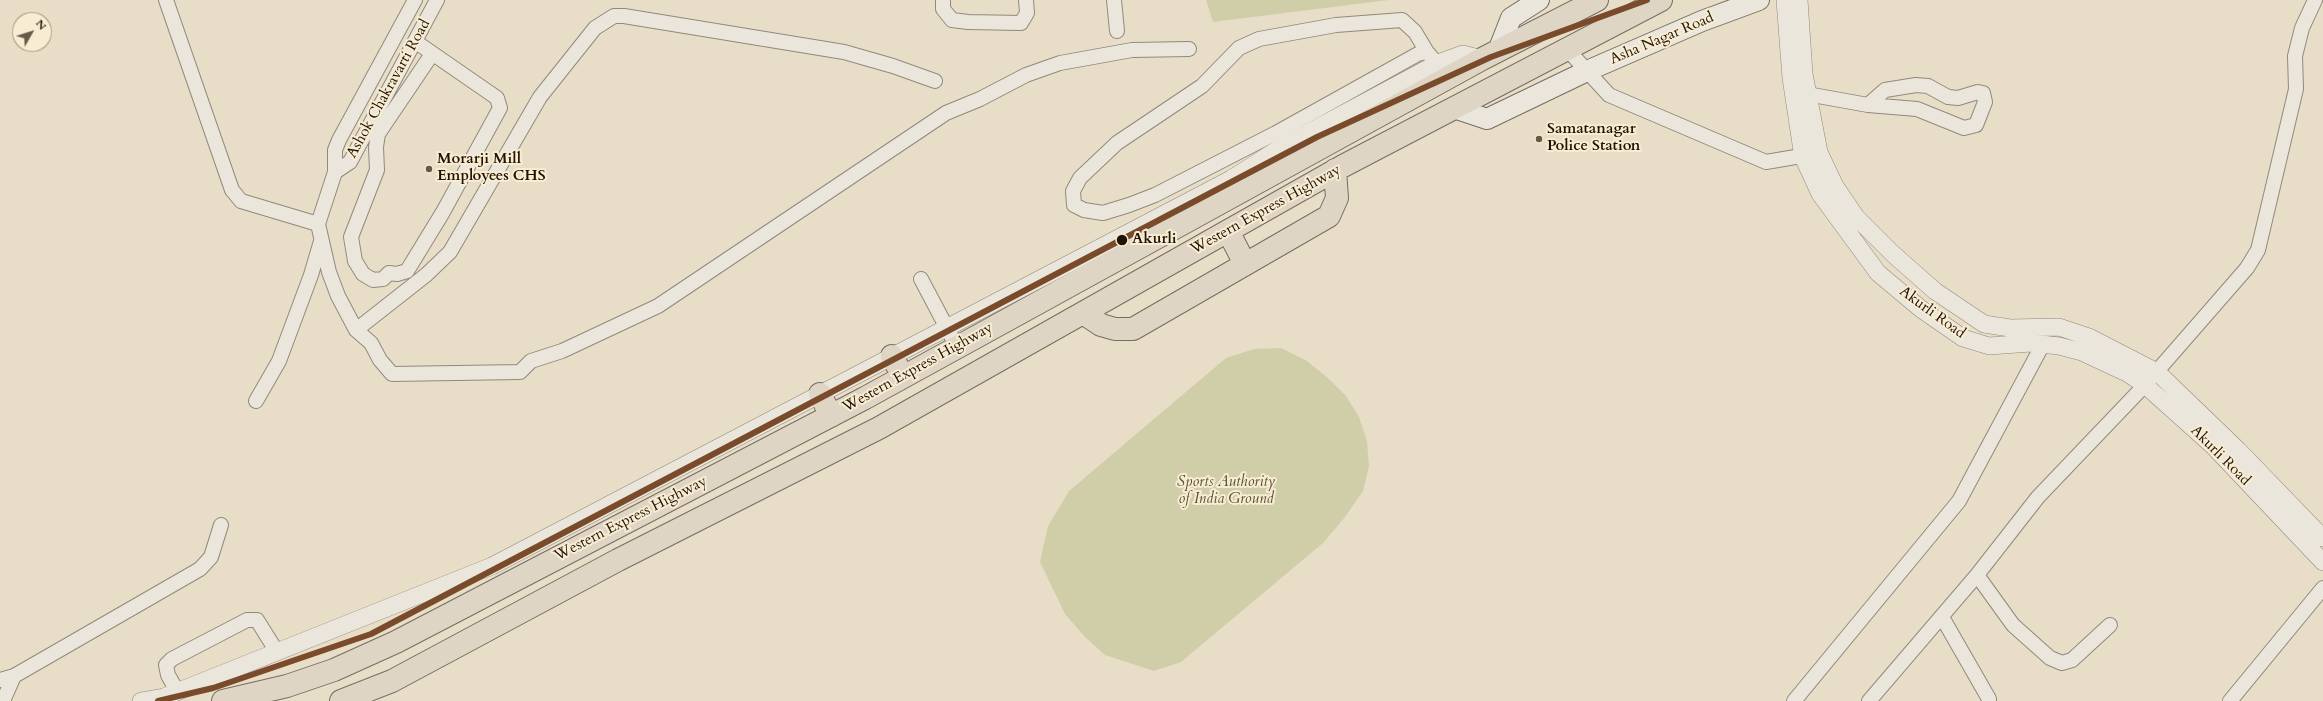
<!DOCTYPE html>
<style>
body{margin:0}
#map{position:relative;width:2323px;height:701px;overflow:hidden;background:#e8ddc7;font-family:Cardo,serif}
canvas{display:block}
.north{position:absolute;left:12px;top:12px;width:40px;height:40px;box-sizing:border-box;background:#f8ecd2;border:1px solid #a29580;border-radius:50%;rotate:51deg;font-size:11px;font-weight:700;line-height:16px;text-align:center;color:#211204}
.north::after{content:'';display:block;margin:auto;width:14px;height:18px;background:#675948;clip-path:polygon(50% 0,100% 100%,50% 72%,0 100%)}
</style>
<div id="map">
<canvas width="2323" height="701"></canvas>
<div class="north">N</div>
</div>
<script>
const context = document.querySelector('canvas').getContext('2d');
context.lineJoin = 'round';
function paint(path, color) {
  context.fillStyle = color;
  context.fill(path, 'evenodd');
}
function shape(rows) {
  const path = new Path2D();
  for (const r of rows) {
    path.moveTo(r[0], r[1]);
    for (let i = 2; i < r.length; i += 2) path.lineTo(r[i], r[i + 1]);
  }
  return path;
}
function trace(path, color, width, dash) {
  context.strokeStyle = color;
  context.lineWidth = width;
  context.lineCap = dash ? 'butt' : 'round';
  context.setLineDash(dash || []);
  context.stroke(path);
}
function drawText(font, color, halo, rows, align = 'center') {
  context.font = font + ' Cardo,serif';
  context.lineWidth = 4;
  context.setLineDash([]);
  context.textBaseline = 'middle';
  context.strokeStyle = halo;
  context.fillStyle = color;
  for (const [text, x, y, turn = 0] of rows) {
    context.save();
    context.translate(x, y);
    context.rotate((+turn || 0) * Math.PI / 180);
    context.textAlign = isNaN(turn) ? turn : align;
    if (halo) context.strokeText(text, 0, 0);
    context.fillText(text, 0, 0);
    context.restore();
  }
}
const green = shape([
 [1206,0,1389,0,1213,22],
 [1281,348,1307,361,1329,379,1346,396,1359,417,1367,441,1369,466,1363,491,1345,517,1323,543,1181,662,1154,671,1105,655,1084,636,1065,614,1040,562,1048,526,1069,491,1226,358,1254,349]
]);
const minor = shape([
 [166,0,232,190,241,201,318,224],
 [415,0,339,140,335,150,335,172,318,224,329,272,338,296,356,330,371,343,380,360,392,374,520,372,531,361,562,351,658,306,946,113,980,99,1026,75,1060,63,1132,50,1189,49],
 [943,0,943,9,952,20,968,22,1021,23,1027,13,1026,0],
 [1114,0,1117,31],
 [416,42,497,98,500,108,443,212,407,271,397,274,389,273,383,279,373,280,363,274,355,261,351,237,377,170,376,147,378,134,432,54],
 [1566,48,1609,95,1766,162,1813,154],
 [1807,94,1868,105,1917,109,1964,128,1976,125,1985,102,1983,93,1978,92,1958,98,1948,97,1928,86,1916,85,1885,90,1868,105],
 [1276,133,1155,195,1129,205,1103,213,1084,210,1074,205,1073,191,1080,178,1117,143,1202,86,1239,48,1259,39,1336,25,1402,20,1415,32,1427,52],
 [1280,140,1276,133,1418,54,1427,52,1433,59],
 [335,172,350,162,437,0],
 [921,279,957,347],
 [356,330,426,275,450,252,540,97,595,28,614,16,624,16,844,52,893,66,935,81],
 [256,401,279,361,311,275,321,241],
 [1977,575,2013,625,2050,658,2062,663,2072,660,2110,625],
 [1942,617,1989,699],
 [0,680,14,676,200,569,211,557,221,525],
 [177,691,168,675,166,665,172,659,247,620,257,620,277,652],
 [3,701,14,676],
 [1794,701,1959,501,2043,344],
 [1869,701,1977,575,2038,497,2145,385,2247,268,2258,250,2296,89,2295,56,2302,28,2315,0],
 [2230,701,2323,588]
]);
const tertiary = shape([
 [1785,0,1791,78,1803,157,1820,194,1878,273,1921,309,1963,338,1989,346,2031,343,2059,346,2082,352,2127,373,2145,385,2213,446,2323,562],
 [1799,0,1804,74,1819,152,1835,186,1856,217,1893,254,1935,291,1984,324,2010,328,2059,327,2089,337,2157,372,2238,450,2323,538],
 [141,701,164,697,492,566,1231,179,1283,146,1438,63,1463,54,1482,59]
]);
const secondary = shape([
 [1498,51,1511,18,1539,0],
 [1454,108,1487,119,1587,71,1702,21,1759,0]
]);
const trunk = shape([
 [1228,231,1245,264],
 [1083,313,1101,325,1115,329,1133,329,1329,216,1337,198,1335,170],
 [892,356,903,377],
 [820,394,831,416],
 [223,701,287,686,334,670,396,642,865,398,1482,59,1597,0],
 [341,701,392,681,618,560,879,428,1343,166,1661,0]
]);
const metro1 = shape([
 [158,701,213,688,371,634,1317,137,1491,57,1647,0]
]);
const markers = [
 [1539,139,4,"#675948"],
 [429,169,4,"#675948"],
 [1122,240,6,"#211204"]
];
const streetNames = [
 ["Asha Nagar Road",1662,39,-23],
 ["Ashok Chakravarti Road",389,89,-61],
 ["Western Express Highway",1266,210,-29],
 ["Akurli Road",1932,313,36],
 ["Western Express Highway",918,368,-29],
 ["Akurli Road",2220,456,45],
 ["Western Express Highway",631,519,-27]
];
const poiNames = [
 ["Samatanagar",1547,130],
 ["Police Station",1547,147],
 ["Morarji Mill",437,160],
 ["Employees CHS",437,177]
];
const stopNames = [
 ["Akurli",1132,240]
];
const parkNames = [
 ["Sports Authority",1226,483],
 ["of India Ground",1226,500]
];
paint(green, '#d0cea8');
trace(minor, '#91897c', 16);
trace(tertiary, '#91897c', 18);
trace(secondary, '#766d61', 22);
trace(trunk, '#766d61', 24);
trace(minor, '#ebe6db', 14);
trace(tertiary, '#ebe6db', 17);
trace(secondary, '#ebe6db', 20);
trace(trunk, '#dfd5c5', 22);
trace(metro1, '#7a4b2a', 6);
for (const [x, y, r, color] of markers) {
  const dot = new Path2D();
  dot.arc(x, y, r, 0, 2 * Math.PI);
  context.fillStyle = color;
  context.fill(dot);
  trace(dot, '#f8ecd2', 1.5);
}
drawText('15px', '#211204', '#f8ecd2', streetNames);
drawText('bold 15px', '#211204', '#f8ecd2', poiNames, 'left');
drawText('bold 15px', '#211204', '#f8ecd2', stopNames, 'left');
drawText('italic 15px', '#585035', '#f8ecd2', parkNames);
</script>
